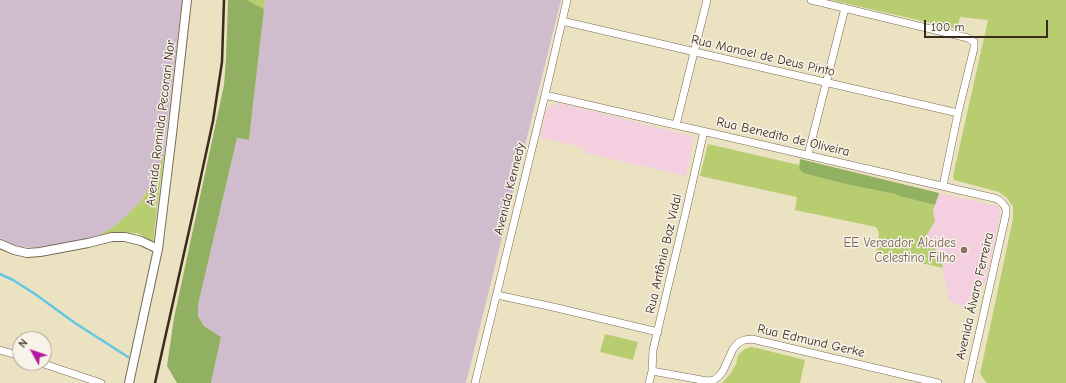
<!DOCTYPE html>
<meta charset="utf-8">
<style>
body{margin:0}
#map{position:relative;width:1066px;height:383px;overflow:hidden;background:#ebe2c2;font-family:"Comic Neue",sans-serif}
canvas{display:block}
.north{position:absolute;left:12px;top:331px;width:40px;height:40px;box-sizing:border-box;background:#f7f3e8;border:1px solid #aca397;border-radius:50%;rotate:310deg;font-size:11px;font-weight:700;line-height:16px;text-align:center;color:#3b2a1e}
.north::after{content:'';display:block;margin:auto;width:14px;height:18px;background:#b5179e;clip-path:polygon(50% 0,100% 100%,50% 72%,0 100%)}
.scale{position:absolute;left:924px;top:20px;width:124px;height:18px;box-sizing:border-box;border:2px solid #3b2a1e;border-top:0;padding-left:5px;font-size:12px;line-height:14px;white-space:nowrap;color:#3b2a1e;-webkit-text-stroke:3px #f7f3e8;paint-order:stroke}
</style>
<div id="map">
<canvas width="1066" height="383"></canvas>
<div class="north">N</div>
<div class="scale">100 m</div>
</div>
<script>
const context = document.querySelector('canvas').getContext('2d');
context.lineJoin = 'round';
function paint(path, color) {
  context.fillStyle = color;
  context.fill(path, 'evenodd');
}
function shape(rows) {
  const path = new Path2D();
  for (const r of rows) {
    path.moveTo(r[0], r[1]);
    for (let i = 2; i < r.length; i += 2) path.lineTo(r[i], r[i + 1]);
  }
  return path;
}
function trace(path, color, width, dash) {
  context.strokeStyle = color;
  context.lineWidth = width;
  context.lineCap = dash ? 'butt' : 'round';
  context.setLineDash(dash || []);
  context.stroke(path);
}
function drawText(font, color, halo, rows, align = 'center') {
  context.font = font + ' "Comic Neue",sans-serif';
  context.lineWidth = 3;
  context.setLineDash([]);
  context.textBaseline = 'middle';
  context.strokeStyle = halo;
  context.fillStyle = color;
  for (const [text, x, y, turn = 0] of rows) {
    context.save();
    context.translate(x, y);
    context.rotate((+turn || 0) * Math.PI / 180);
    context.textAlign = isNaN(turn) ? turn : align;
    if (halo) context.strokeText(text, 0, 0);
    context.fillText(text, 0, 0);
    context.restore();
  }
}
const built = shape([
 [560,103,691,136,693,138,693,142,686,176,585,153,582,147,540,138,547,108,554,104],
 [939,193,993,205,998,206,1001,211,986,281,963,307,953,303,950,300,948,297,942,262,938,253,934,247,924,240,935,221,933,210]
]);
const industrial = shape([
 [0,0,182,0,164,153,154,180,141,201,126,216,112,228,97,236,84,240,38,247,24,247,12,244,0,238],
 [265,0,561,0,466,383,211,383,221,337,204,326,198,316,198,305,237,138,249,140]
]);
const green = shape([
 [247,0,265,0,264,9],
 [831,0,1066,0,1066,383,987,383,980,374,1013,219,1013,207,1007,198,999,192,954,180,953,176,988,20,960,17,957,29],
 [708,144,799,165,799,169,803,173,845,184,895,194,899,196,935,205,933,210,935,221,924,240,934,247,938,253,942,262,943,268,876,253,879,234,878,230,876,227,795,210,797,197,700,176],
 [164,153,153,242,137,233,113,234,97,236,112,228,126,216,142,200,154,180],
 [605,334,638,342,633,360,600,352],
 [751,347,757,348,805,360,800,383,722,383,731,373,736,364,738,356,741,352,745,349]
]);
const forest = shape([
 [228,0,247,0,264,9,249,140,237,138,198,305,198,316,204,326,221,337,211,383,177,383,167,366,174,318,224,85,226,58],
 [800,159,939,193,935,205,899,196,895,194,845,184,803,173,799,169]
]);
const stream = shape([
 [0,274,13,280,35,294,75,323,128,357]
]);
const minor = shape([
 [811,0,968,38,974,42,974,48,958,113,943,186],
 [562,21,958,113],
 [545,95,994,198,999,200,1003,204,1006,208,1006,214,968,383],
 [676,125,707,0],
 [808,155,845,8],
 [497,295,553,307,658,332],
 [0,350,20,356],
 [41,363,101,383],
 [652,371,707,381,714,380,719,376,723,371,733,349,738,343,744,340,752,339,938,383],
 [475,383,545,95,567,0],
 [649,383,652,371,653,350,686,211,704,131]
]);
const tertiary = shape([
 [0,244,14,250,27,253,40,252,88,243,112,237,125,237,141,241,158,249],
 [129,383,158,249,172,134,187,0]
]);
const rail = shape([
 [155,383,195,204,213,121,222,62,224,0]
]);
const markers = [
 [964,250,4,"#8d6e63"]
];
const streetNames = [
 ["Rua Manoel de Deus Pinto",763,56,13],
 ["Avenida Romilda Pecorari Nor",161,123,-83],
 ["Rua Benedito de Oliveira",783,137,13],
 ["Avenida Kennedy",510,189,-76],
 ["Rua Antônio Boz Vidal",664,254,-77],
 ["Avenida Álvaro Ferreira",975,296,-77],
 ["Rua Edmund Gerke",811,341,13]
];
const educationNames = [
 ["EE Vereador Alcides",956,243],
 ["Celestino Filho",956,258]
];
paint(built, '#f3cfdf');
paint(industrial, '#cfbdce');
paint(green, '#b8cc70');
paint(forest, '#92b062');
trace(stream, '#63c7e1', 2.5);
trace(minor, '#796a57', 8);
trace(tertiary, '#796a57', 10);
trace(minor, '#fff', 7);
trace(tertiary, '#fff', 8);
trace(rail, '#3b2a1e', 2.5);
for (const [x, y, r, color] of markers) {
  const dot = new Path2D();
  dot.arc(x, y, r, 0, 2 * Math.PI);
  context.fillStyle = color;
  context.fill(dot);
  trace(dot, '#f7f3e8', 1.5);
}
drawText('13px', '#3b2a1e', '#f7f3e8', streetNames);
drawText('13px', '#785e54', '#f7f3e8', educationNames, 'right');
</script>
